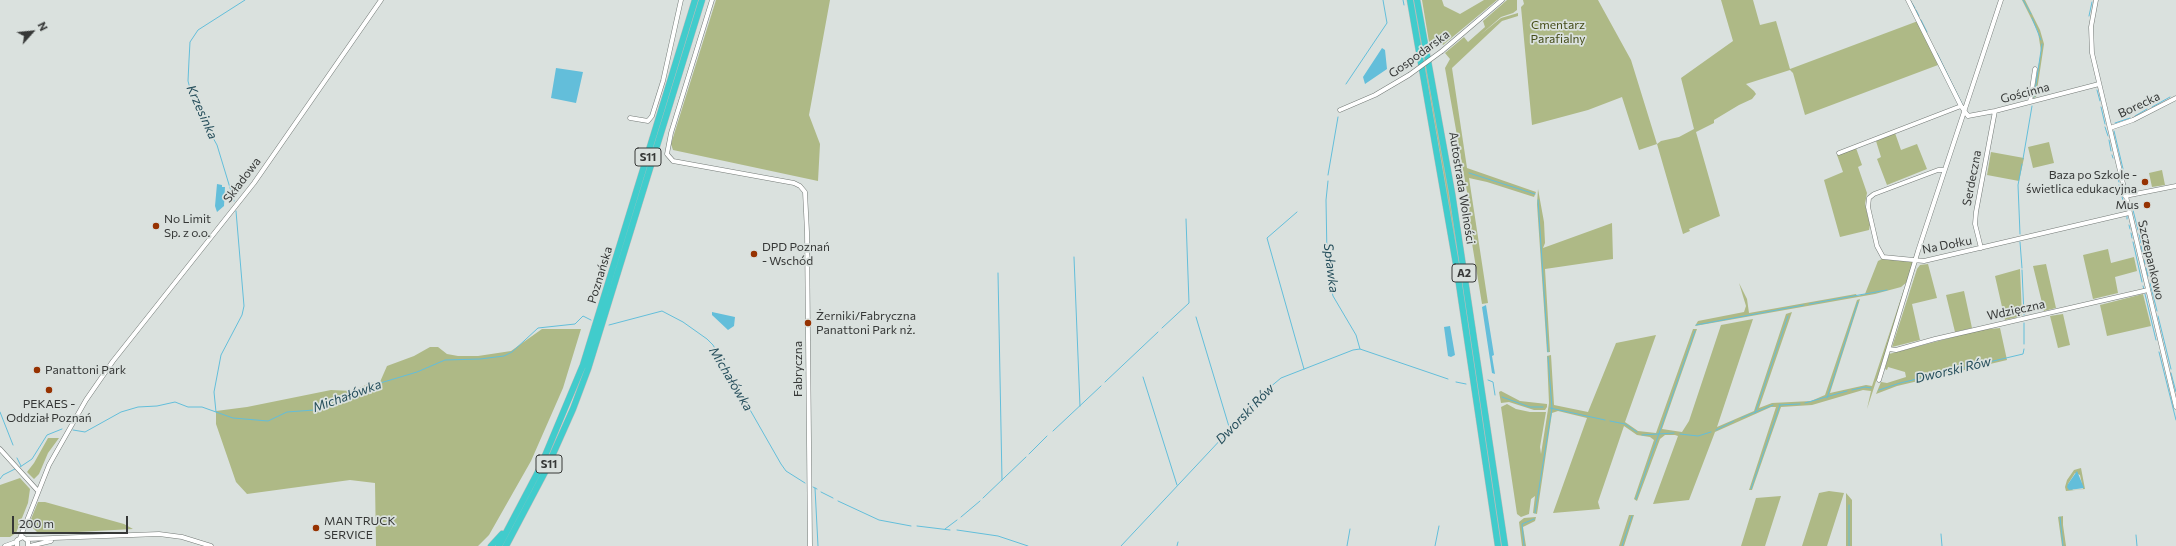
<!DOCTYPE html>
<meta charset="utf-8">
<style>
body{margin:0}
#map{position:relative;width:2176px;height:546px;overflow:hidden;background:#dae1de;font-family:Commissioner,sans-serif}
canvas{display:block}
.north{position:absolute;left:12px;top:12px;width:40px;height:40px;-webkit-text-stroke:3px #dae1de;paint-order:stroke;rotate:63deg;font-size:11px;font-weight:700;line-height:16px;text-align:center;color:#363837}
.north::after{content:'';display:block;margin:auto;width:14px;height:18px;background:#363837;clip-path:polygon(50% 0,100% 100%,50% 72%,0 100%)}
.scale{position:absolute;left:12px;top:516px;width:116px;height:18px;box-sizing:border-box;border:2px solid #363837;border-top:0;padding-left:5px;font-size:12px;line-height:14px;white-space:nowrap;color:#363837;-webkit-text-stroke:3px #dae1de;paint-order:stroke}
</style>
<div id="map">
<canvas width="2176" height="546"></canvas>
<div class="north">N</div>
<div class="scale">200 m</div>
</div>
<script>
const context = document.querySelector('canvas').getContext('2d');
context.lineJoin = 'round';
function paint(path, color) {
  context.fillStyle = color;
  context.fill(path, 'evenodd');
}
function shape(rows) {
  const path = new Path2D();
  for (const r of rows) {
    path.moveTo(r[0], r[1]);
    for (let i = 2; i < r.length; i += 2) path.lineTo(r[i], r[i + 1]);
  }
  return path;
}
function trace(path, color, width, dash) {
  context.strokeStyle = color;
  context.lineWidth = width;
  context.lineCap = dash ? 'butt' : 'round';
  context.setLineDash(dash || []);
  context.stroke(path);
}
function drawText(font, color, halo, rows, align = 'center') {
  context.font = font + ' Commissioner,sans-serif';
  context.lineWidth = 3.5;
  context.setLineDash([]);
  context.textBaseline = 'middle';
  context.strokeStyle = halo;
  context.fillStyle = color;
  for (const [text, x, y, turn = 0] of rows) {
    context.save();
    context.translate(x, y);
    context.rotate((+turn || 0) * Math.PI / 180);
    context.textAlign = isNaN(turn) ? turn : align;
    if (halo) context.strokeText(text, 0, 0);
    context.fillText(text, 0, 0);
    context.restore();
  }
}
const green = shape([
 [716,0,830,0,809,115,820,144,818,181,673,150,671,144],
 [1413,0,1415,0,1447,180,1483,419,1481,419,1444,177],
 [1422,0,1442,0,1444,6,1460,14,1484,0,1497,0,1443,45,1439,40,1429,42],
 [1507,0,1517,0,1517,10,1513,13,1501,17,1480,35,1501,18,1518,13,1518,16,1502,21,1452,68,1467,168,1536,192,1534,197,1487,182,1469,178,1488,303,1482,304,1470,231,1469,203,1445,68,1450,59,1445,53,1464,37,1468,42,1485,27,1483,21],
 [1523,0,1598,0,1631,60,1657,144,1661,141,1679,137,1694,129,1681,78,1733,41,1721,0,1753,0,1760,25,1776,21,1790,69,1918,21,1938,65,1805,115,1793,73,1790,70,1746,84,1754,91,1756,94,1752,99,1739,105,1714,120,1714,123,1696,132,1720,216,1689,229,1690,231,1683,234,1657,144,1639,150,1622,97,1588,110,1532,125,1521,7,1524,4],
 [2022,0,2025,0,2040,30,2044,44,2036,97,2033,98,2041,51,2038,32],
 [1895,133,1901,150,1917,144,1927,169,1887,185,1877,159,1881,157,1876,141],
 [2049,142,2054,163,2033,168,2028,147],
 [1856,148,1862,165,1858,167,1867,193,1865,204,1870,225,1869,230,1840,237,1824,180,1843,172,1837,155],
 [1991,152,2024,158,2019,181,1987,175],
 [2162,170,2165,185,2152,187,2149,173],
 [1538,189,1544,222,1545,243,1543,248,1612,223,1613,259,1545,269,1550,352,1547,352,1537,204],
 [2108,249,2111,263,2134,257,2137,271,2115,277,2118,293,2093,299,2083,255],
 [1882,259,1913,262,1907,282,1901,287,1875,294,1695,326,1698,321,1744,312,1746,306,1739,283,1747,299,1749,313,1856,294,1857,296,1865,294,1878,261],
 [1928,264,1937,298,1912,304,1920,340,1892,347,1917,269,1920,265],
 [2046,264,2056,308,2044,311,2033,266],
 [2020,269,2022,316,2005,320,1995,276],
 [1904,289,1906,289,1867,409,1871,391,1863,390,1812,405,1781,407,1752,490,1749,490,1776,407,1771,407,1715,432,1689,500,1653,504,1678,436,1675,435,1665,435,1660,439,1637,501,1634,499,1654,440,1650,437,1637,435,1624,426,1598,502,1600,509,1553,513,1587,418,1558,411,1552,413,1537,514,1533,513,1535,496,1531,499,1529,514,1521,517,1517,514,1501,407,1507,404,1516,409,1530,412,1546,412,1540,447,1541,454,1549,403,1547,356,1551,355,1554,405,1588,412,1616,343,1656,335,1625,422,1638,431,1656,433,1693,329,1697,329,1662,429,1682,432,1689,421,1721,325,1753,319,1717,427,1754,411,1786,314,1792,312,1759,408,1772,403,1811,401,1825,395,1857,300,1860,299,1830,393,1866,385,1872,386],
 [1964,291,1972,328,1955,332,1946,295],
 [2143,294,2151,326,2107,336,2100,305],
 [2063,314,2070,345,2058,348,2050,316],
 [2000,328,2007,360,1897,386,1876,394,1881,382,1887,383,1906,377,1905,372,1888,367,1887,370,1885,369,1889,354,1980,330],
 [542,329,581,329,563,388,531,461,489,535,478,546,376,546,375,483,350,480,247,494,236,482,216,424,216,411,247,407,331,390,353,391,370,383,380,382,387,366,414,356,430,347,438,347,447,354,458,356,478,356,511,351],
 [1501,391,1520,401,1547,404,1547,407,1545,410,1534,410,1509,402,1501,403,1499,392],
 [48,438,59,438,48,453,39,474,34,479,27,472,34,463],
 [2081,468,2085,489,2066,491,2065,487,2067,480,2074,470],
 [2075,473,2080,475,2083,489,2073,490,2068,484],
 [20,478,30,489,28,503,16,533,10,537,0,537,0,485],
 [1829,491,1844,493,1827,546,1802,546,1819,493],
 [1846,493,1852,500,1852,546,1846,546],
 [1781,496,1765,546,1741,546,1756,498],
 [38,502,45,502,124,524,133,529,39,534,29,524],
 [1629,515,1634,515,1624,546,1619,546],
 [2063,516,2063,525,2066,546,2062,546,2058,517],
 [1536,517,1535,521,1523,527,1526,546,1522,546,1519,522,1524,518]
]);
const water = shape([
 [1382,48,1385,50,1387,69,1365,84,1363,77],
 [556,68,583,72,576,103,551,98],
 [217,184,222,185,222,187,225,187,224,206,217,212,215,206],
 [1486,305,1494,355,1492,356,1495,374,1492,373,1482,307],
 [712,312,735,317,734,326,728,330,712,315],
 [1450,326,1455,355,1451,357,1448,356,1444,327],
 [2077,471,2084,488,2069,490,2067,487,2068,484]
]);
const stream = shape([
 [1403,0,1404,5],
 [1910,0,1915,8],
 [2023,0,2031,14],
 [1916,10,1919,16],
 [2089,16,2092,2],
 [2032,18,2041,40],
 [1921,20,1927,32],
 [1937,53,1963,106],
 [1346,84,1387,23,1383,0],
 [2097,90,2100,101],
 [2034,97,2042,44],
 [2101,107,2105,124],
 [2152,107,2170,97],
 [2135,116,2147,109],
 [2115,123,2130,118],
 [2105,127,2108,136],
 [2114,131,2124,173],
 [2109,140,2111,151],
 [2112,155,2113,158],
 [2023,159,2032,106],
 [1469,173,1535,194],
 [1328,175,1338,117],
 [2117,175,2119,182],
 [1328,181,1326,200,1327,256,1330,283,1333,296,1356,335,1360,349],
 [2119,185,2121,191],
 [2121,194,2123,200],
 [1538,200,1548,352],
 [234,201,217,145,203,120,191,92,188,81,189,60,190,42,198,30,245,0],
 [2124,204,2125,209],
 [2132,206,2138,230],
 [1297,212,1267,238,1304,369],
 [2127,215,2127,219],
 [2129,225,2130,229],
 [2131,233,2132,238],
 [2020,234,2018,185,2022,164],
 [2139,234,2141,243],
 [2020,242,2022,268],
 [2133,242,2142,282],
 [2141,246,2143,254],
 [1074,257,1080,406],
 [2144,260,2145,264],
 [2146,268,2148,276],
 [2022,270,2024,315],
 [998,273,1002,480],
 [2150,283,2157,311],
 [2143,286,2144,289],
 [2145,294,2156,340],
 [1809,304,1887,290],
 [2158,316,2171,369],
 [1196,317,1230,430],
 [2024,323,2024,344],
 [609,325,662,311,683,322,707,339,713,345,781,464,786,471,805,483],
 [1696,325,1804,305],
 [1162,328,1189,303,1186,219],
 [2159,352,2176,420],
 [2171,373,2176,392],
 [1143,377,1177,485],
 [1488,380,1493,382,1495,395],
 [1105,382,1158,332],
 [1456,382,1466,384],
 [1852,390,1865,387,1871,388],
 [1879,390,1900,383,2023,354,2024,349],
 [1502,397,1530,407,1543,407],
 [1827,398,1858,302],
 [1805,403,1847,391],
 [1779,405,1800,404],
 [1550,408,1605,420],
 [0,412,13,445],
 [216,412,214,392,221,355,242,315,244,306,236,211],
 [1755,413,1788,316],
 [1741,418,1773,405],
 [1610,421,1625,424,1637,432],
 [73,430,85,432,121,412,138,407,157,406,175,402,188,407,202,407,233,418,268,421,287,412,314,410,334,401,346,398,367,387,417,372,445,360,480,359,504,356,512,352,538,328,575,324,583,316,591,320],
 [1716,430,1734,421],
 [1053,431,1101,386],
 [1680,434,1698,436,1711,432],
 [1642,435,1674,433],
 [1029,454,1047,436],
 [17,458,21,466],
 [20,467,32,459,47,435,62,429],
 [0,479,3,475,15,469],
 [813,487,817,489],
 [815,488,818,546],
 [1751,489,1780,405],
 [821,492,833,498],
 [983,498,1026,457],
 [1636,499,1695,331],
 [838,501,879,520,911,526],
 [1849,505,1849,546],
 [1535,513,1552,408,1548,357],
 [961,517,980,501],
 [2060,517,2063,546],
 [917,526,950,530],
 [945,529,957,520],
 [957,530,998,536,1028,546],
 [1941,534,1942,546],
 [2136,535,2137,546],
 [1121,546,1269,388,1281,378,1353,350,1360,349,1448,379],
 [1177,546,1178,542],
 [1347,546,1350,529],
 [1435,546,1439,526],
 [1524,546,1522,524,1534,519],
 [1622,546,1632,516]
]);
const minor = shape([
 [712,0,671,133,667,154,673,161,794,183,800,186,805,192,807,232,810,546],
 [1908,0,1961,106,1968,116,1995,111,2099,84],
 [2096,0,2091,27,2092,53,2176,407],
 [1442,51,1502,0],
 [2030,102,2035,69],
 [1340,110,1375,95,1409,75],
 [630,118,648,121,652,116,663,81,681,0],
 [2110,128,2133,120,2176,98],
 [1839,153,1961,106],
 [1944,170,1938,170,1874,194,1869,198,1868,207,1877,246,1883,257,1924,261,2129,213],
 [2125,196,2176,186],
 [1981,248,1975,224,1976,212,1995,111],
 [1889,349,1896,350,1935,339,2148,290],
 [1879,380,1918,251,2001,0],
 [0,449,38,491],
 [20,538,49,465,86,400,113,361,254,183,381,0],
 [27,539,159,534,182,537,211,546],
 [5,546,16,542],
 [17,546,17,540,23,537,28,541,28,546],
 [30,546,51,541]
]);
const highway = shape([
 [1410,0,1456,264,1498,546],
 [1417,0,1452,193,1505,546],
 [491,546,502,534],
 [499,546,539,470,583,365,695,0],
 [506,546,545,472,573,409,588,369,702,0]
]);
const minorBridge = shape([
 [1409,75,1442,51]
]);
const markers = [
 [2145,182,4,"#963201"],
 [2147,205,4,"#963201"],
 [156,226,4,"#963201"],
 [754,254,4,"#963201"],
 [808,323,4,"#963201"],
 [37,370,4,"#963201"],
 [49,390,4,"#963201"],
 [316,528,4,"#963201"]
];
const shields = [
 [648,157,26],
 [1464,273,24],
 [549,464,26]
];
const shieldNames = [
 ["S11",648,157],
 ["A2",1464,273],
 ["S11",549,464]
];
const parkNames = [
 ["Cmentarz",1558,25],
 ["Parafialny",1558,39]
];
const streetNames = [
 ["Gospodarska",1419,54,-36],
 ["Gościnna",2025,93,-15],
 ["Borecka",2139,105,-25],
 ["Serdeczna",1972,178,-79],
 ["Składowa",242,180,-53],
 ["Autostrada Wolności",1462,188,81],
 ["Na Dołku",1947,245,-11],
 ["Szczepankowo",2151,260,77],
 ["Poznańska",600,275,-73],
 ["Wdzięczna",2016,310,-12],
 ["Fabryczna",798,369,-90]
];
const poiNames = [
 ["Baza po Szkole -",2137,175,"right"],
 ["świetlica edukacyjna",2137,189,"right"],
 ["Mus",2139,205,"right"],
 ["No Limit",164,219],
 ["Sp. z o.o.",164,233],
 ["DPD Poznań",762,247],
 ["- Wschód",762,261],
 ["Żerniki/Fabryczna",816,316],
 ["Panattoni Park nż.",816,330],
 ["Panattoni Park",45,370],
 ["PEKAES -",49,404,"center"],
 ["Oddział Poznań",49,418,"center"],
 ["MAN TRUCK",324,521],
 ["SERVICE",324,535]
];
const waterNames = [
 ["Krzesinka",202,112,66],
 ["Spławka",1331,268,83],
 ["Dworski Rów",1953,370,-13],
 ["Michałówka",731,379,59],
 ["Michałówka",347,396,-20],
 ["Dworski Rów",1245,414,-46]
];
paint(green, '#aeb986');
paint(water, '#63beda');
trace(stream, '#63beda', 1);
trace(minor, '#747a77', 5);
trace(highway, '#bbb', 7);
trace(minor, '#fff', 4);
trace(highway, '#41cccc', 6);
trace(minorBridge, '#747a77', 5, []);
trace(minorBridge, '#fff', 4);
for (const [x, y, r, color] of markers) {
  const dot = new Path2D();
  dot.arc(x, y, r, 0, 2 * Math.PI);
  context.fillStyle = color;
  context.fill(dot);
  trace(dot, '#dae1de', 1.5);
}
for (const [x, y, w] of shields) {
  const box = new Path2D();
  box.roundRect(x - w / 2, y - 9, w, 18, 3);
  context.fillStyle = '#dae1de';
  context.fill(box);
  trace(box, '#363837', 1);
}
drawText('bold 11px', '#363837', null, shieldNames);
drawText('12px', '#444c18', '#dae1de', parkNames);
drawText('12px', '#363837', '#dae1de', streetNames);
drawText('12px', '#363837', '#dae1de', poiNames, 'left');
drawText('italic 13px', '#254e5b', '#dae1de', waterNames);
</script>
